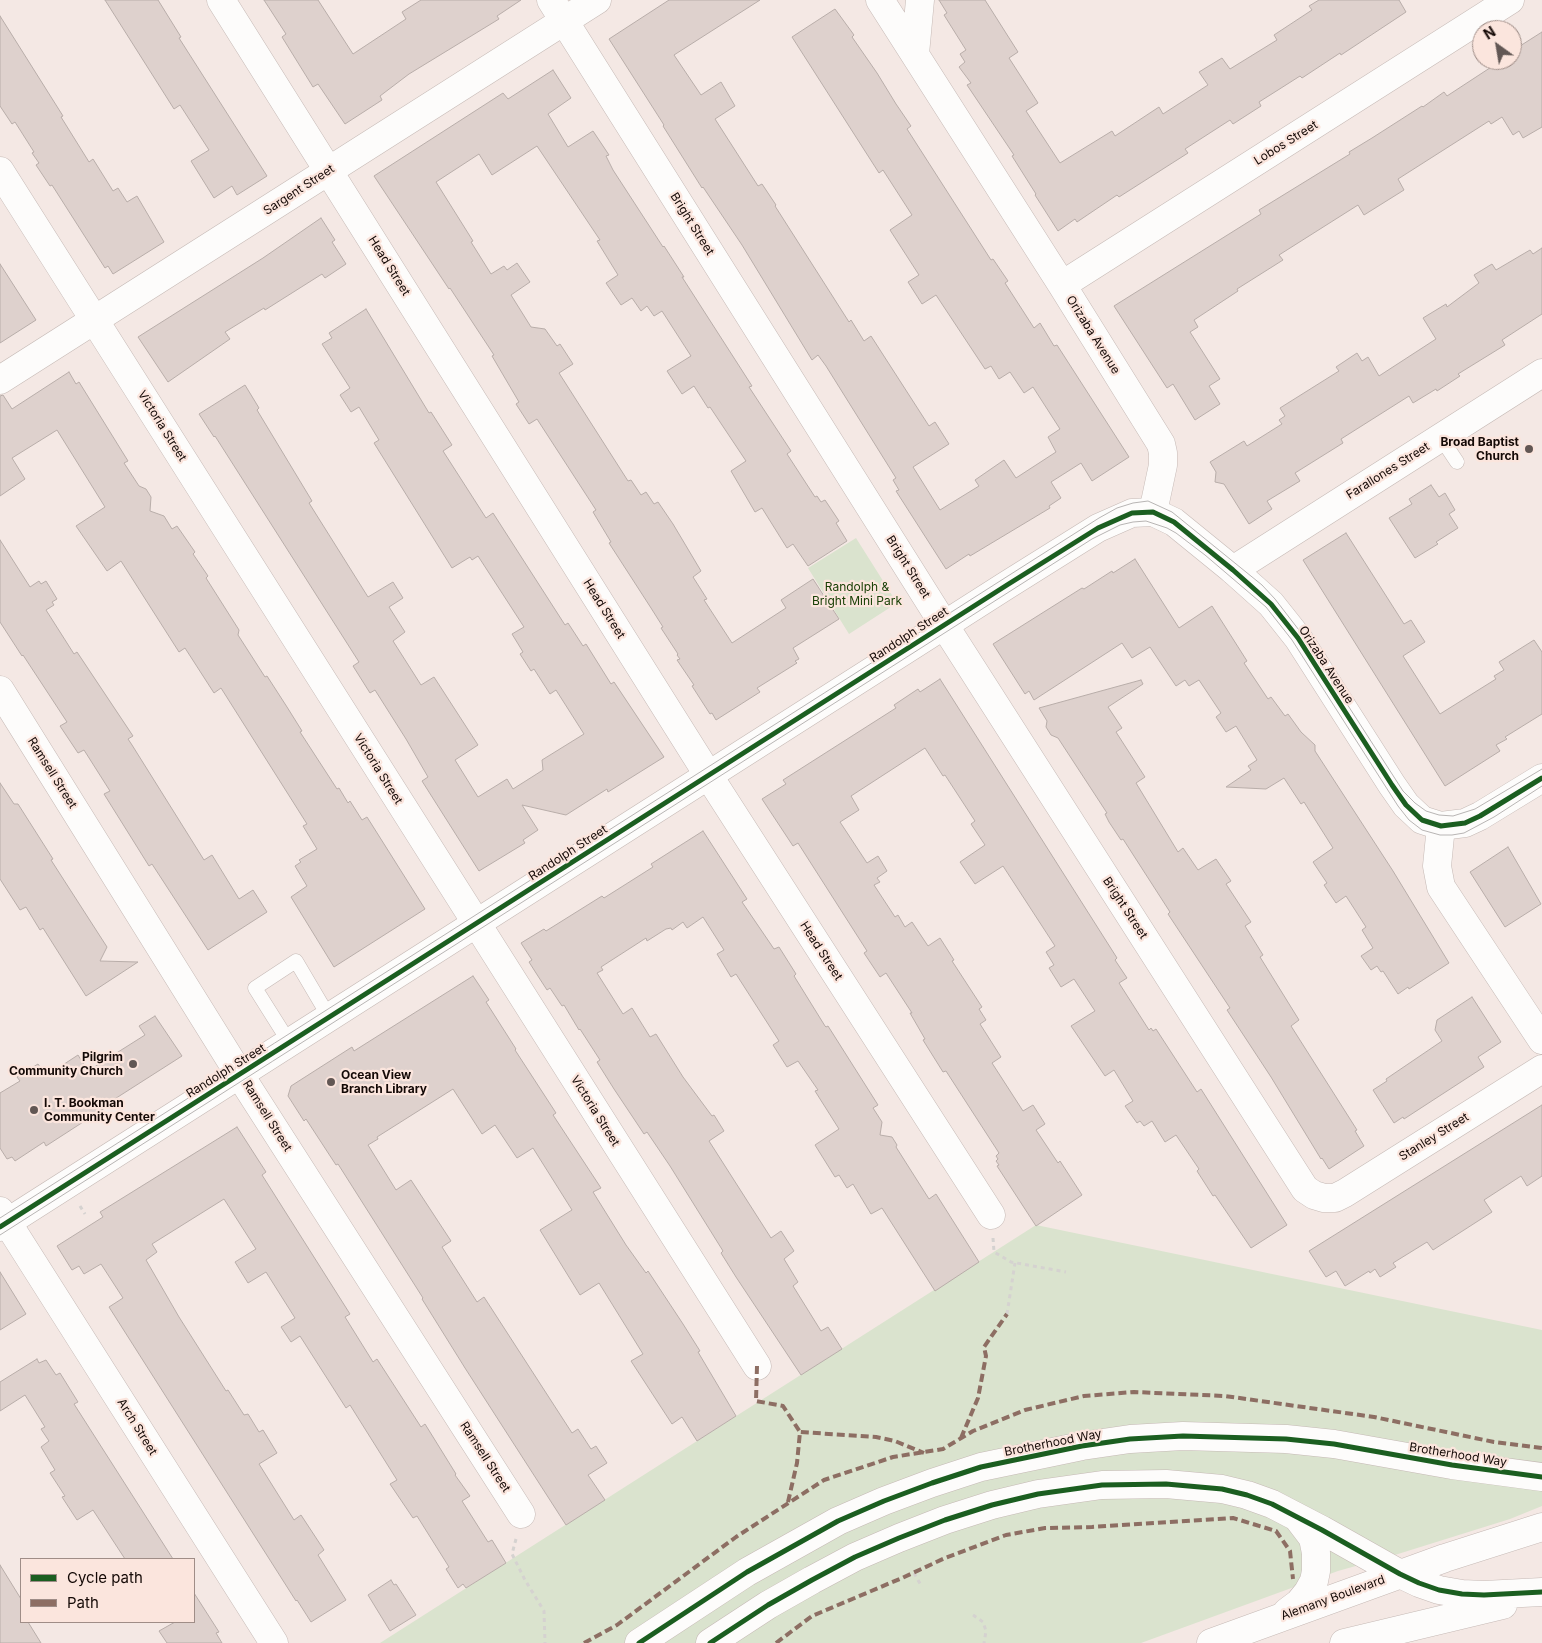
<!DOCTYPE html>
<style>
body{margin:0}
#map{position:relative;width:1542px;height:1643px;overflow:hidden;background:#f4e8e4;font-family:Inter,sans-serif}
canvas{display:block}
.legend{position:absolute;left:20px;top:1558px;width:175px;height:65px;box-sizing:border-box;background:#fbe5dd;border:1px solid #9f8d87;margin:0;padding:6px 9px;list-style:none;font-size:15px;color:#140906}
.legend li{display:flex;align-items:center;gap:10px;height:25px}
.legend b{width:25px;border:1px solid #9f8d87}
.north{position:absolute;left:1472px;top:20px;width:50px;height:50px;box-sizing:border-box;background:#fbe5dd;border:1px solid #9f8d87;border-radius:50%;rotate:328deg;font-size:14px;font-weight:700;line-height:20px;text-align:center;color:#140906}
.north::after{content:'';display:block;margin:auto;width:18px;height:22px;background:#625754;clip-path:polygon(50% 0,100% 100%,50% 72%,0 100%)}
</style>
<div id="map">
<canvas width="1542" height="1643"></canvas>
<ul class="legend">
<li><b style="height:6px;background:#1b5e20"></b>Cycle path</li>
<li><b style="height:6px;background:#8d6e63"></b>Path</li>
</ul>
<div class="north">N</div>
</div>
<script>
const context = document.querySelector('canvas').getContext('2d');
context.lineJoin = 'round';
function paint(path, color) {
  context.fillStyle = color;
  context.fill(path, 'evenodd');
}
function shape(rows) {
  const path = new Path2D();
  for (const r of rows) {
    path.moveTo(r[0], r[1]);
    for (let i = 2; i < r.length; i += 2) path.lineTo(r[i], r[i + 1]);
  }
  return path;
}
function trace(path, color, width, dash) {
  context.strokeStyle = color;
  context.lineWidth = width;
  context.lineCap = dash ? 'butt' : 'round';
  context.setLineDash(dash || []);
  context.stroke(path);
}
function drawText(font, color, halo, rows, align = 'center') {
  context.font = font + ' Inter,sans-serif';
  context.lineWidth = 4.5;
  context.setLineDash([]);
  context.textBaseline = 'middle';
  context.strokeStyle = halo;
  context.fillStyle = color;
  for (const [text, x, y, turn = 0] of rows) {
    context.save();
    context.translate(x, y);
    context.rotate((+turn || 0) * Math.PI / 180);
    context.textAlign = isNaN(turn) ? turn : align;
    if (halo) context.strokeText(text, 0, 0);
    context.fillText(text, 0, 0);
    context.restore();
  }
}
const green = shape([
 [856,538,897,603,849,634,808,568],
 [1036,1225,1542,1330,1542,1506,1510,1519,1398,1554,1338,1571,1141,1643,380,1643]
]);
const building = shape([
 [105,0,158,0,181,37,179,38,267,176,237,195,232,186,214,198,191,161,209,150,180,105,174,109,105,0],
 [264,0,318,0,353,54,406,19,402,12,421,0,521,0,497,16,499,19,409,74,380,96,382,100,345,124,318,84,313,87,282,37,286,34,264,0],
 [669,0,760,0,674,55,701,95,721,82,735,106,715,119,758,186,762,184,776,205,775,206,849,322,851,320,864,341,871,336,929,426,935,422,949,444,913,467,940,510,979,486,975,480,1004,460,1016,478,1056,452,1048,437,1060,429,1033,387,1024,393,1010,372,999,379,991,366,985,369,936,295,922,304,908,282,919,275,890,230,912,215,883,170,879,173,792,37,835,9,854,35,852,37,877,73,896,104,911,126,907,129,991,260,993,259,1008,281,1005,283,1034,328,1040,323,1054,346,1057,345,1129,457,1092,481,1081,463,1051,482,1061,498,1049,506,1050,508,970,556,969,554,946,569,896,491,899,490,893,480,896,478,826,366,818,355,812,360,742,245,703,187,702,188,663,126,664,125,609,39,669,0],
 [939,0,985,0,1018,52,1009,58,1038,103,1026,111,1060,163,1112,131,1115,136,1159,107,1163,114,1208,85,1199,72,1222,58,1230,69,1277,40,1274,35,1312,10,1309,6,1319,0,1399,0,1406,12,1341,55,1340,53,1302,78,1300,76,1278,90,1259,102,1261,106,1233,124,1230,120,1185,149,1188,153,1119,197,1117,195,1077,222,1075,219,1058,231,1035,195,1036,194,1012,156,1014,155,967,85,971,83,959,67,965,62,960,54,966,50,944,15,947,13,939,0],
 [0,16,63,116,61,117,89,162,93,159,113,191,118,188,127,202,137,196,164,242,113,274,108,266,105,268,52,185,50,186,36,165,39,163,32,153,34,152,15,122,12,124,0,106,0,16],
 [1542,32,1542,127,1523,138,1519,131,1513,135,1502,117,1491,124,1489,121,1398,179,1404,190,1364,215,1358,205,1279,255,1283,260,1237,289,1238,291,1194,320,1198,327,1190,332,1220,379,1209,386,1220,404,1195,420,1173,384,1167,388,1114,306,1261,214,1259,210,1350,154,1349,152,1372,138,1422,106,1423,107,1444,92,1447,96,1502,60,1512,60,1512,54,1521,48,1520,46,1542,32],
 [553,70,571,98,548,114,568,147,593,131,609,155,606,156,613,170,663,247,664,246,684,277,682,277,752,386,749,387,791,451,787,454,815,497,817,496,821,502,825,500,839,521,836,523,847,541,808,566,793,544,787,548,762,508,755,512,731,471,746,461,710,407,708,408,694,386,682,394,667,371,691,356,662,311,654,316,647,306,641,311,632,298,621,305,606,283,618,275,597,241,600,240,537,146,492,175,479,154,436,182,473,241,471,242,491,274,504,266,507,270,517,263,530,282,511,295,531,327,545,329,557,346,560,344,573,364,559,373,628,481,631,480,641,495,646,492,654,504,658,502,673,524,701,571,693,577,707,599,704,600,732,643,786,608,781,600,813,579,839,619,793,648,799,659,795,661,797,663,757,688,760,692,716,720,712,713,710,714,692,686,694,685,677,660,680,659,677,655,678,654,661,628,663,627,651,608,609,543,611,542,593,512,596,510,537,419,529,424,516,404,519,402,492,356,494,355,450,288,449,289,374,176,503,93,508,99,553,70],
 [321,218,335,240,332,242,346,264,325,278,322,274,265,310,264,308,225,332,230,339,168,382,138,337,263,258,321,218],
 [1542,248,1542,314,1502,340,1505,345,1458,374,1460,376,1437,391,1436,389,1413,403,1409,396,1341,439,1343,443,1295,473,1300,481,1267,501,1272,509,1249,524,1224,484,1215,482,1216,472,1210,462,1244,441,1247,446,1282,424,1279,420,1285,416,1280,408,1339,371,1336,367,1357,353,1362,361,1368,357,1379,376,1436,339,1423,318,1446,304,1447,307,1479,283,1474,275,1492,264,1496,270,1530,250,1533,254,1542,248],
 [0,264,36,320,0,343,0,264],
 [366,309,429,413,431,412,452,445,443,451,486,518,493,513,565,625,568,623,583,646,586,644,611,684,614,682,664,757,608,792,607,789,566,815,522,805,538,830,523,840,525,843,479,871,422,781,428,777,406,739,375,690,370,693,353,666,359,662,215,436,214,437,199,414,245,385,259,408,257,410,312,501,309,503,368,597,393,582,403,598,389,607,405,632,393,641,421,685,434,677,478,745,455,760,478,797,507,779,513,789,543,770,542,760,584,734,556,690,550,694,534,669,531,671,520,654,523,652,512,634,524,627,478,556,472,560,470,557,452,568,374,443,379,440,359,407,351,412,340,395,350,388,322,344,332,338,329,333,366,309],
 [69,372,76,384,79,382,128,461,124,463,139,486,146,489,151,497,150,511,164,516,172,529,177,526,195,552,193,554,208,576,206,578,239,630,238,635,265,677,267,676,287,707,302,731,300,732,337,789,339,788,348,803,350,801,362,820,367,817,425,909,334,967,291,897,307,886,295,866,301,862,299,860,317,849,303,826,307,824,221,688,214,693,185,648,179,652,121,561,107,571,76,526,105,507,57,430,12,458,25,479,0,496,0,396,3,395,12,409,69,372],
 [1431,485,1439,497,1445,493,1455,510,1449,514,1458,528,1436,542,1438,544,1415,558,1389,518,1412,504,1409,499,1431,485],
 [1346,533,1404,624,1411,620,1425,642,1403,656,1440,714,1496,679,1494,676,1504,670,1499,662,1534,640,1542,652,1542,714,1505,737,1507,739,1496,745,1500,751,1445,786,1303,560,1346,533],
 [0,540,30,587,39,581,41,584,46,581,57,599,52,602,54,605,46,610,74,654,77,652,133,736,128,739,132,745,204,860,212,855,239,899,253,890,267,912,208,950,152,864,149,866,104,794,110,791,84,750,78,753,60,726,67,722,23,655,22,656,0,622,0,540],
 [1135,559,1179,628,1212,606,1247,661,1244,663,1268,699,1271,697,1285,716,1288,714,1301,732,1315,745,1315,751,1393,871,1449,963,1409,989,1408,987,1398,994,1383,971,1381,972,1377,966,1371,970,1361,956,1373,948,1362,930,1366,927,1346,896,1336,903,1324,885,1327,883,1313,862,1333,848,1304,802,1301,804,1284,778,1266,789,1226,787,1251,770,1248,766,1257,760,1236,726,1226,732,1216,717,1221,713,1199,680,1189,686,1185,680,1176,686,1150,647,1132,658,1122,643,1034,700,1029,691,1025,694,993,644,1082,588,1084,589,1112,571,1113,573,1135,559],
 [940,679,1117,958,1115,960,1127,978,1119,983,1149,1030,1151,1028,1153,1031,1156,1029,1197,1092,1201,1089,1287,1225,1251,1248,1215,1195,1213,1196,1197,1171,1199,1169,1176,1135,1165,1142,1152,1121,1144,1126,1140,1121,1137,1123,1125,1106,1133,1101,1114,1070,1105,1076,1071,1026,1095,1011,1074,979,1061,987,1049,968,1054,965,1046,952,1055,946,1003,866,975,884,960,862,985,845,971,824,975,821,945,775,943,776,925,748,851,796,859,810,840,822,867,863,878,856,887,871,877,878,880,882,874,885,895,917,898,915,905,927,912,922,928,946,940,938,954,960,952,961,982,1007,979,1009,986,1020,980,1024,1001,1057,992,1063,1023,1111,1033,1105,1045,1124,1036,1130,1058,1163,1060,1161,1082,1195,1036,1226,997,1166,999,1165,996,1161,998,1159,996,1156,999,1153,946,1071,943,1072,923,1040,925,1039,910,1013,912,1013,886,973,880,977,864,953,867,951,798,843,793,846,762,799,786,784,783,780,896,708,894,705,918,689,920,692,940,679],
 [1141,680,1143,684,1108,707,1122,728,1116,732,1145,777,1136,783,1178,852,1183,848,1198,870,1216,859,1231,881,1226,884,1251,922,1245,926,1263,955,1260,957,1299,1020,1291,1026,1357,1130,1355,1131,1364,1146,1329,1169,1322,1158,1321,1159,1271,1077,1227,1010,1230,1008,1168,914,1170,912,1123,839,1121,840,1109,822,1105,814,1107,813,1058,738,1051,735,1046,727,1047,721,1039,708,1141,680],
 [0,783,14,804,18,804,53,859,51,860,107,947,100,961,138,962,86,996,43,928,40,930,26,907,20,910,0,879,0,783],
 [703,831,747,899,742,902,774,949,779,947,796,974,794,976,825,1026,826,1027,828,1026,878,1105,873,1108,882,1122,880,1135,892,1137,897,1145,896,1147,929,1199,936,1194,979,1262,935,1291,882,1208,871,1214,853,1184,847,1188,839,1175,835,1177,815,1145,839,1129,815,1091,818,1090,798,1061,787,1067,773,1045,779,1041,736,974,731,977,717,954,724,950,703,917,687,928,683,922,672,930,671,928,666,929,647,941,646,938,601,967,603,970,597,973,623,1014,632,1008,650,1037,656,1034,683,1077,712,1116,714,1115,724,1131,709,1141,771,1238,781,1231,794,1251,784,1259,798,1282,793,1286,821,1331,828,1327,842,1349,801,1375,736,1277,721,1253,723,1251,670,1166,647,1132,644,1134,614,1089,597,1062,600,1060,580,1029,579,1030,564,1005,562,1006,550,988,547,990,536,973,529,962,532,960,521,943,544,929,546,931,602,896,604,898,653,867,651,864,703,831],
 [1508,847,1541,904,1505,927,1470,872,1508,847],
 [473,976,489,1000,486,1002,516,1049,515,1050,556,1113,553,1115,601,1188,593,1192,626,1245,646,1273,648,1271,683,1324,700,1351,698,1352,736,1416,697,1441,682,1417,672,1424,631,1361,643,1354,599,1283,580,1295,540,1230,572,1210,533,1148,517,1158,495,1125,482,1134,453,1089,377,1137,378,1139,368,1145,396,1190,411,1180,451,1241,442,1247,477,1302,484,1297,572,1433,578,1429,591,1449,596,1446,607,1463,588,1475,605,1500,566,1525,465,1368,422,1299,423,1298,338,1164,336,1165,306,1119,304,1121,288,1096,291,1086,352,1047,354,1051,473,976],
 [1472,997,1501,1042,1478,1057,1484,1067,1404,1119,1403,1117,1394,1123,1373,1090,1387,1081,1386,1079,1442,1041,1435,1030,1437,1020,1472,997],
 [155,1016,182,1056,110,1102,111,1104,46,1146,44,1142,15,1161,12,1157,7,1159,0,1148,0,1093,20,1081,17,1077,38,1064,46,1076,78,1055,88,1071,145,1035,139,1026,155,1016],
 [1542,1105,1542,1176,1527,1186,1521,1176,1484,1200,1492,1212,1433,1250,1427,1242,1393,1263,1396,1267,1380,1277,1375,1269,1370,1273,1369,1271,1345,1286,1336,1271,1326,1277,1309,1251,1542,1105],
 [237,1127,266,1172,262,1175,350,1314,345,1317,373,1362,377,1359,421,1427,425,1424,456,1474,455,1475,470,1496,462,1501,488,1542,492,1540,506,1563,466,1588,463,1584,458,1588,446,1569,449,1567,417,1516,413,1518,390,1484,397,1480,350,1405,346,1408,300,1336,291,1342,281,1327,295,1318,266,1272,248,1283,235,1262,256,1249,224,1199,152,1244,157,1252,146,1260,179,1317,226,1391,228,1390,244,1415,248,1414,259,1432,263,1430,277,1453,259,1464,294,1520,301,1515,324,1550,318,1555,346,1600,311,1622,297,1600,296,1601,109,1307,123,1298,101,1264,84,1274,79,1266,72,1270,57,1246,103,1217,100,1212,237,1127],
 [0,1272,26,1314,0,1330,0,1272],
 [37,1359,39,1363,46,1360,56,1375,60,1373,78,1402,74,1404,173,1559,125,1559,93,1510,77,1520,62,1497,65,1496,50,1473,55,1470,41,1447,49,1441,41,1429,45,1427,25,1395,0,1411,0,1382,37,1359],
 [0,1565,21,1599,21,1622,28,1622,41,1643,0,1643,0,1565],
 [391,1580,394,1585,396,1584,416,1615,390,1631,368,1595,391,1580],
 [194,1593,219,1632,216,1633,222,1643,167,1643,159,1631,175,1622,194,1622,194,1593]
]);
const path = shape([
 [80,1206,85,1214],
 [993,1238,994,1252,1011,1262,1066,1272],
 [1007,1314,1015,1263],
 [516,1539,512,1554,525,1580,544,1611,545,1643],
 [914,1573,922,1587],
 [973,1615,983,1622,986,1631,984,1643]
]);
const service = shape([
 [1441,438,1457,462],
 [289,1042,255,988,296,961,329,1017]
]);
const minor = shape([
 [221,0,712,781,991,1215],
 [551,0,948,631,1305,1189,1314,1195,1324,1198,1335,1198,1345,1193,1542,1069],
 [880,0,1062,285,1161,444,1163,453,1163,465,1153,512],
 [915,54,920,0],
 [0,171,757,1366],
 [1062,285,1510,0],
 [0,380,597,0],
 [1233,570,1542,373],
 [0,690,243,1080,521,1514],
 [1441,826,1437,866,1441,887,1542,1040],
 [0,1211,274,1643]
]);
const tertiary = shape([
 [0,1227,1007,585,1098,528,1132,513,1153,512,1174,522,1233,570,1271,604,1298,638,1392,785,1406,805,1422,820,1441,826,1465,823,1480,816,1542,778]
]);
const secondary = shape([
 [1287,1612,1299,1603,1308,1592,1314,1581,1316,1571,1316,1553,1313,1538,1297,1517],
 [639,1643,747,1572,838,1521,884,1501,932,1483,981,1467,1082,1446,1130,1439,1183,1436,1286,1439,1334,1444,1452,1465,1542,1477],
 [710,1643,768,1605,812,1580,855,1557,899,1538,945,1520,992,1505,1038,1494,1102,1485,1166,1484,1222,1489,1247,1495,1272,1504,1322,1530,1400,1574,1419,1583,1439,1590,1462,1594,1484,1595,1542,1592],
 [1211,1643,1445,1558,1542,1527],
 [1344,1643,1503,1605]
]);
const tram = shape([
 [0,1218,1099,518,1117,508,1133,503,1148,501,1172,512,1262,585,1275,599,1302,634,1403,791,1415,803,1426,811,1439,815,1453,816,1475,809,1542,769],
 [0,1235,1092,539,1120,525,1133,522,1146,521,1167,528,1176,533,1205,555,1266,607,1292,640,1398,806,1409,820,1422,830,1440,835,1452,835,1464,833,1494,817,1542,786]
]);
const quiet = shape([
 [757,1366,756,1401,783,1406,800,1432],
 [961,1438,978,1398,986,1356,984,1347,1007,1314],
 [788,1502,797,1463,800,1432,876,1437,895,1441,924,1453],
 [584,1643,617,1625,736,1537,824,1480,893,1457,943,1449,973,1431,1025,1410,1084,1396,1134,1392,1225,1396,1374,1417,1494,1442,1542,1448],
 [776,1643,812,1616,902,1578,945,1558,1006,1535,1045,1528,1092,1527,1233,1518,1276,1531,1290,1551,1293,1579]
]);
const cycleway = shape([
 [0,1227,1007,585,1098,528,1132,513,1153,512,1174,522,1233,570,1271,604,1298,638,1392,785,1406,805,1422,820,1441,826,1465,823,1480,816,1542,778],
 [639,1643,747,1572,838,1521,884,1501,932,1483,981,1467,1082,1446,1130,1439,1183,1436,1286,1439,1334,1444,1452,1465,1542,1477],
 [710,1643,768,1605,812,1580,855,1557,899,1538,945,1520,992,1505,1038,1494,1102,1485,1166,1484,1222,1489,1247,1495,1272,1504,1322,1530,1400,1574,1419,1583,1439,1590,1462,1594,1484,1595,1542,1592]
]);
const markers = [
 [1529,449,5,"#625754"],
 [133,1064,5,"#625754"],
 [331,1082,5,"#625754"],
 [34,1110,5,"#625754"]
];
const streetNames = [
 ["Lobos Street",1286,143,-32],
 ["Sargent Street",299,190,-33],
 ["Bright Street",692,224,58],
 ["Head Street",389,266,58],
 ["Orizaba Avenue",1093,335,58],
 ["Victoria Street",162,426,58],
 ["Farallones Street",1388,471,-32],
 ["Bright Street",908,567,58],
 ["Head Street",604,609,58],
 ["Randolph Street",909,635,-33],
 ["Orizaba Avenue",1326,665,57],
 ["Victoria Street",378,769,58],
 ["Ramsell Street",52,773,58],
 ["Randolph Street",568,853,-33],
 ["Bright Street",1125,908,57],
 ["Head Street",821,951,57],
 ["Randolph Street",226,1071,-32],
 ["Victoria Street",595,1111,58],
 ["Ramsell Street",267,1116,58],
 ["Stanley Street",1434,1137,-32],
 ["Arch Street",137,1427,58],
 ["Brotherhood Way",1053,1443,-11],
 ["Brotherhood Way",1458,1455,9],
 ["Ramsell Street",485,1457,57],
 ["Alemany Boulevard",1333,1598,-20]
];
const poiNames = [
 ["Broad Baptist",1519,442],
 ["Church",1519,456],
 ["Pilgrim",123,1057],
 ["Community Church",123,1071],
 ["Ocean View",341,1075,"left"],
 ["Branch Library",341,1089,"left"],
 ["I. T. Bookman",44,1103,"left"],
 ["Community Center",44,1117,"left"]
];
const parkNames = [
 ["Randolph &",857,587],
 ["Bright Mini Park",857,601]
];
paint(green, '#dae3ce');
paint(building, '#ded1cd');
trace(building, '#b8ada9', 1);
trace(service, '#c5b9b5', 15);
trace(minor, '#c5b9b5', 29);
trace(tertiary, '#c5b9b5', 29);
trace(secondary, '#c5b9b5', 29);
trace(path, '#d5d2d0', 3, [4, 4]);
trace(service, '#fdfcfb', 14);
trace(minor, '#fdfcfb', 28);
trace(tertiary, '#fdfcfb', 28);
trace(secondary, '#fdfcfb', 28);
trace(tram, '#b8b5b4', 1);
trace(quiet, '#8d6e63', 4, [8, 4]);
trace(cycleway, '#1b5e20', 5);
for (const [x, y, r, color] of markers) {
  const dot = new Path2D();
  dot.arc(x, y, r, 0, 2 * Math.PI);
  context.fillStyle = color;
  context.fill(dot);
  trace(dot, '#fbe5dd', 2);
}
drawText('12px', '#140906', '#fbe5dd', streetNames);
drawText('bold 12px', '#140906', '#fbe5dd', poiNames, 'right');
drawText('12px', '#194006', '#fbe5dd', parkNames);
</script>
